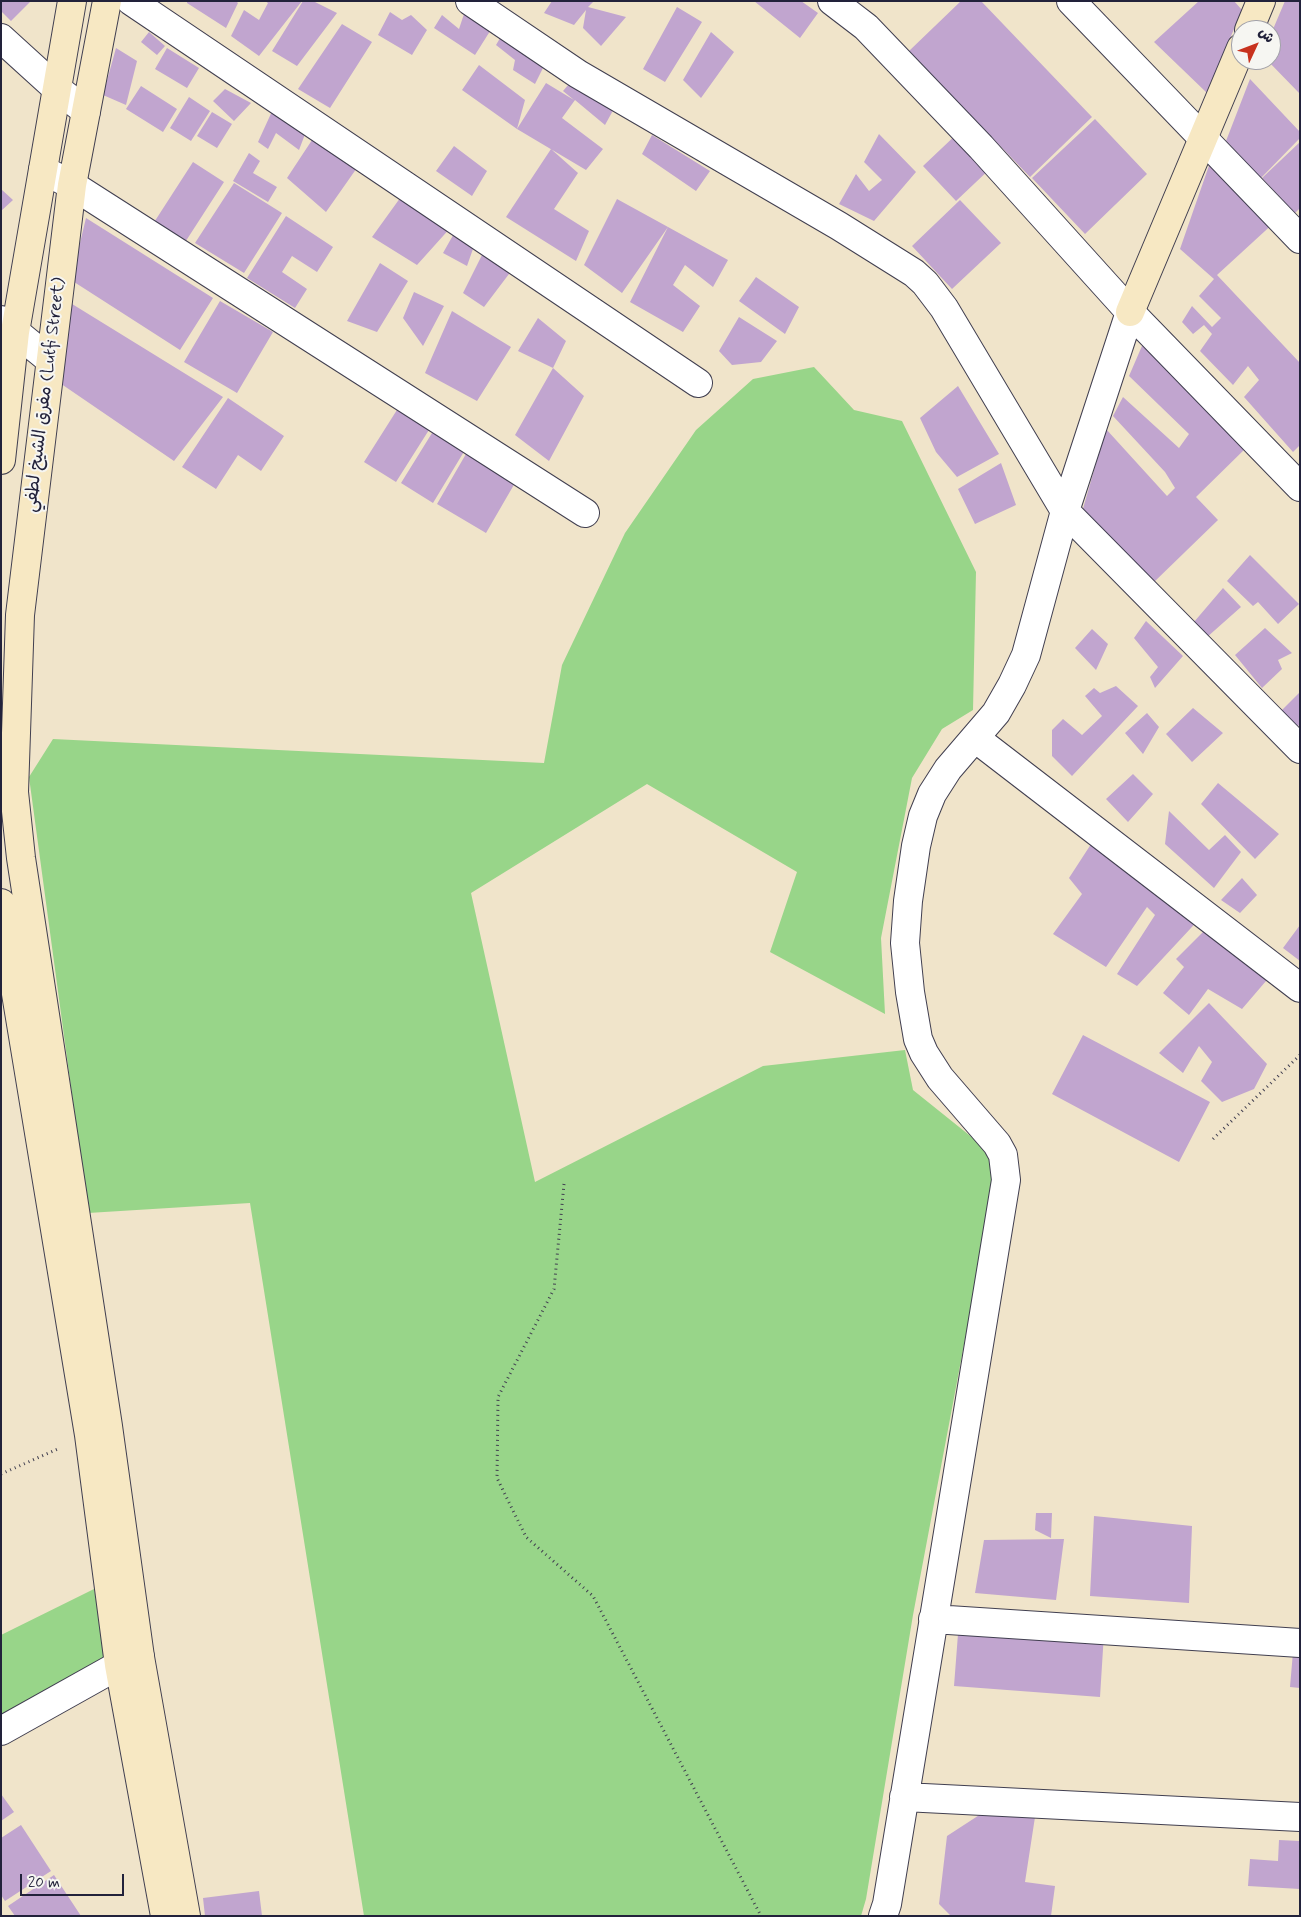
<!DOCTYPE html>
<meta charset="utf-8">
<style>
body{margin:0}
#map{position:relative;width:1301px;height:1917px;overflow:hidden;background:#f0e4ca;font-family:Mynerve,"Playpen Sans Arabic",sans-serif}
canvas{display:block}
.frame{position:absolute;inset:0;border:2px solid #22223b;pointer-events:none}
.north{position:absolute;left:1231px;top:20px;width:50px;height:50px;box-sizing:border-box;background:#f6f6f2;border:1px solid #a1a1a9;border-radius:50%;rotate:47deg;font-size:14px;font-weight:700;line-height:20px;text-align:center;color:#22223b}
.north::after{content:'';display:block;margin:auto;width:18px;height:22px;background:#c8321e;clip-path:polygon(50% 0,100% 100%,50% 72%,0 100%)}
.scale{position:absolute;left:20px;top:1874px;width:104px;height:22px;box-sizing:border-box;border:2px solid #22223b;border-top:0;padding-left:6px;font-size:15px;line-height:18px;white-space:nowrap;color:#22223b;-webkit-text-stroke:4px #f6f6f2;paint-order:stroke}
</style>
<div id="map">
<canvas width="1301" height="1917"></canvas>
<div class="frame"></div>
<div class="north">ش</div>
<div class="scale">20 m</div>
</div>
<script>
const context = document.querySelector('canvas').getContext('2d');
context.lineJoin = 'round';
function paint(path, color) {
  context.fillStyle = color;
  context.fill(path, 'evenodd');
}
function shape(rows) {
  const path = new Path2D();
  for (const r of rows) {
    path.moveTo(r[0], r[1]);
    for (let i = 2; i < r.length; i += 2) path.lineTo(r[i], r[i + 1]);
  }
  return path;
}
function trace(path, color, width, dash) {
  context.strokeStyle = color;
  context.lineWidth = width;
  context.lineCap = dash ? 'butt' : 'round';
  context.setLineDash(dash || []);
  context.stroke(path);
}
function drawText(font, color, halo, rows, align = 'center') {
  context.font = font + ' Mynerve,"Playpen Sans Arabic",sans-serif';
  context.lineWidth = 4;
  context.setLineDash([]);
  context.textBaseline = 'middle';
  context.strokeStyle = halo;
  context.fillStyle = color;
  for (const [text, x, y, turn = 0] of rows) {
    context.save();
    context.translate(x, y);
    context.rotate((+turn || 0) * Math.PI / 180);
    context.textAlign = isNaN(turn) ? turn : align;
    if (halo) context.strokeText(text, 0, 0);
    context.fillText(text, 0, 0);
    context.restore();
  }
}
const green = shape([
 [814,367,854,410,902,421,976,572,973,710,942,729,912,778,881,938,885,1014,770,952,797,872,647,784,471,893,535,1182,763,1066,905,1050,913,1090,999,1159,913,1615,866,1899,861,1916,364,1916,250,1203,88,1213,29,777,53,739,544,763,562,665,625,533,696,430,753,379],
 [94,1589,108,1660,1,1719,1,1635]
]);
const building = shape([
 [1,1,31,1,11,21,1,11],
 [187,1,236,1,238,3,226,28,187,3],
 [265,1,302,1,259,56,231,36,244,10,259,20,268,3],
 [303,1,313,1,337,13,297,66,272,51],
 [552,1,594,1,588,7,626,17,601,46,583,28,586,10,574,25,544,13],
 [754,1,801,1,818,13,800,38],
 [961,1,981,1,1092,117,1030,177,909,51],
 [1199,1,1234,1,1242,10,1207,93,1154,42],
 [1285,1,1300,1,1300,94,1267,60,1271,60,1271,34],
 [677,7,702,22,665,82,643,69],
 [465,11,492,28,475,55,434,28,442,15,459,29],
 [390,12,402,20,411,15,427,30,412,55,378,35],
 [342,24,372,42,330,108,298,89],
 [149,32,165,46,157,55,141,42],
 [711,32,734,52,701,98,683,80],
 [503,33,546,62,535,84,513,70,515,60,496,45],
 [116,48,137,61,126,105,103,95],
 [167,48,199,68,187,88,155,69],
 [479,65,525,100,517,129,462,90],
 [574,78,616,105,605,125,575,100,562,118,603,149,586,170,517,129,546,83,574,100,563,91],
 [1250,79,1300,132,1300,138,1261,178,1226,141],
 [141,86,177,109,163,132,126,109],
 [225,89,251,103,234,121,213,101],
 [189,97,210,111,191,141,170,128],
 [274,107,307,129,299,150,276,133,268,149,258,142],
 [212,112,232,124,217,148,197,136],
 [1095,119,1147,174,1085,234,1032,178],
 [960,131,993,166,956,201,923,166],
 [879,134,916,172,874,221,839,204,856,174,869,191,882,180,864,162],
 [652,135,710,171,696,191,642,154],
 [314,137,359,165,326,212,287,178],
 [1300,142,1300,208,1295,213,1262,178],
 [454,146,487,171,472,196,436,171],
 [551,149,578,173,554,209,589,231,576,261,506,217],
 [249,153,260,161,253,173,277,187,268,202,233,181],
 [1213,154,1277,220,1217,275,1300,363,1300,445,1293,452,1244,397,1259,380,1248,366,1233,385,1200,351,1212,334,1204,325,1193,334,1182,322,1192,306,1212,327,1221,318,1199,296,1214,279,1180,249],
 [193,162,224,182,182,247,151,227],
 [234,183,282,213,244,273,195,243],
 [1,189,13,200,1,211],
 [403,194,452,226,417,265,372,237],
 [617,199,668,227,728,260,713,287,685,265,673,285,700,306,683,332,630,302,668,227,622,293,584,265],
 [960,200,1001,243,952,289,912,246],
 [286,216,333,247,317,272,292,256,282,272,307,289,295,308,247,278],
 [86,218,213,298,180,350,71,280],
 [456,230,474,246,467,266,443,253],
 [485,249,512,270,484,307,463,293],
 [380,263,408,281,377,332,347,321],
 [756,277,799,307,785,334,739,301],
 [414,292,444,306,423,346,403,318],
 [64,299,223,397,174,461,54,379],
 [220,301,273,332,237,393,184,362],
 [452,311,511,347,477,401,425,373],
 [739,317,777,341,761,362,732,365,719,351],
 [538,318,566,341,553,368,584,396,549,461,515,435,553,368,518,351],
 [1145,339,1248,446,1196,497,1218,520,1152,584,1082,512,1106,429,1167,496,1175,488,1165,472,1113,416,1123,397,1179,448,1189,434,1129,376],
 [958,386,999,454,957,477,936,452,920,418],
 [228,398,284,436,261,471,238,455,216,489,182,467],
 [402,402,434,422,396,482,364,462],
 [437,425,468,445,433,503,401,483],
 [470,447,519,476,486,533,437,504],
 [1001,463,1016,505,975,524,958,489],
 [1250,555,1299,604,1278,624,1258,602,1253,606,1227,581],
 [1223,588,1241,607,1206,638,1194,622],
 [1146,621,1183,656,1155,688,1150,677,1158,667,1134,638],
 [1265,628,1292,653,1278,660,1282,669,1262,688,1235,655],
 [1092,629,1108,644,1096,670,1075,648],
 [1116,686,1138,706,1072,776,1052,756,1052,730,1063,719,1082,735,1102,716,1085,696,1094,688,1100,693],
 [1300,692,1300,724,1297,727,1281,711],
 [1193,708,1223,733,1192,762,1166,734],
 [1147,713,1159,727,1143,754,1125,733],
 [1133,774,1153,794,1128,822,1106,799],
 [1218,783,1279,834,1255,859,1201,804],
 [1169,811,1209,850,1225,835,1241,852,1214,888,1165,844],
 [1095,838,1204,914,1137,986,1117,974,1155,915,1147,907,1106,967,1053,934,1082,894,1069,878],
 [1242,878,1257,895,1240,913,1221,900],
 [1300,925,1300,961,1283,948],
 [1207,928,1272,974,1242,1009,1208,989,1189,1015,1163,993,1184,967,1176,959],
 [1209,1003,1267,1064,1254,1089,1222,1102,1201,1081,1212,1062,1199,1046,1183,1073,1159,1053],
 [1083,1035,1210,1102,1179,1162,1052,1094],
 [1036,1513,1052,1513,1051,1538,1035,1530],
 [1094,1516,1192,1526,1189,1603,1090,1596],
 [1064,1539,1056,1600,975,1593,984,1540],
 [959,1621,1104,1633,1100,1697,954,1686],
 [1293,1652,1300,1653,1300,1688,1290,1687],
 [1,1794,14,1812,1,1821],
 [987,1810,1035,1817,1025,1882,1055,1886,1051,1916,951,1916,939,1904,947,1836],
 [21,1825,51,1871,5,1901,1,1895,1,1838],
 [1279,1840,1300,1841,1300,1889,1248,1886,1250,1859,1278,1861],
 [54,1875,81,1916,15,1916,8,1906],
 [259,1891,262,1916,205,1916,203,1898]
]);
const path = shape([
 [1213,1139,1300,1055],
 [564,1184,554,1289,498,1397,497,1478,526,1537,593,1596,761,1916],
 [1,1474,60,1448]
]);
const street = shape([
 [131,1,698,383],
 [470,1,578,74,839,226,914,273,925,283,944,308,1065,511,1300,749],
 [832,1,866,27,981,147,1130,312,1300,487],
 [1071,1,1300,239],
 [1,38,57,89,86,111],
 [43,170,72,185,585,513],
 [1,320,50,360],
 [975,738,1300,988],
 [933,1619,1300,1643],
 [1,1731,119,1665,140,1657],
 [904,1797,1300,1817],
 [883,1916,887,1904,1006,1180,1003,1155,997,1144,940,1078,924,1053,918,1039,910,992,905,943,908,901,916,846,923,816,932,794,948,769,996,713,1012,685,1026,655,1065,511,1130,312]
]);
const secondary = shape([
 [107,1,72,185,20,615,14,792,21,858,108,1426,140,1657,186,1916],
 [1249,30,1261,1],
 [1130,312,1241,48],
 [1,460,15,332,72,1],
 [1,903,89,1435,119,1665,165,1916]
]);
const streetNames = [
 ["مفرق الشيخ لطفي (Lutfi Street)",46,395,-83]
];
paint(green, '#98d589');
paint(building, '#c1a5cf');
trace(street, '#413f50', 30);
trace(secondary, '#413f50', 30);
trace(path, '#413f50', 3, [1, 4]);
trace(street, '#fff', 28);
trace(secondary, '#f7e8c3', 28);
drawText('18px', '#22223b', '#f6f6f2', streetNames);
</script>
